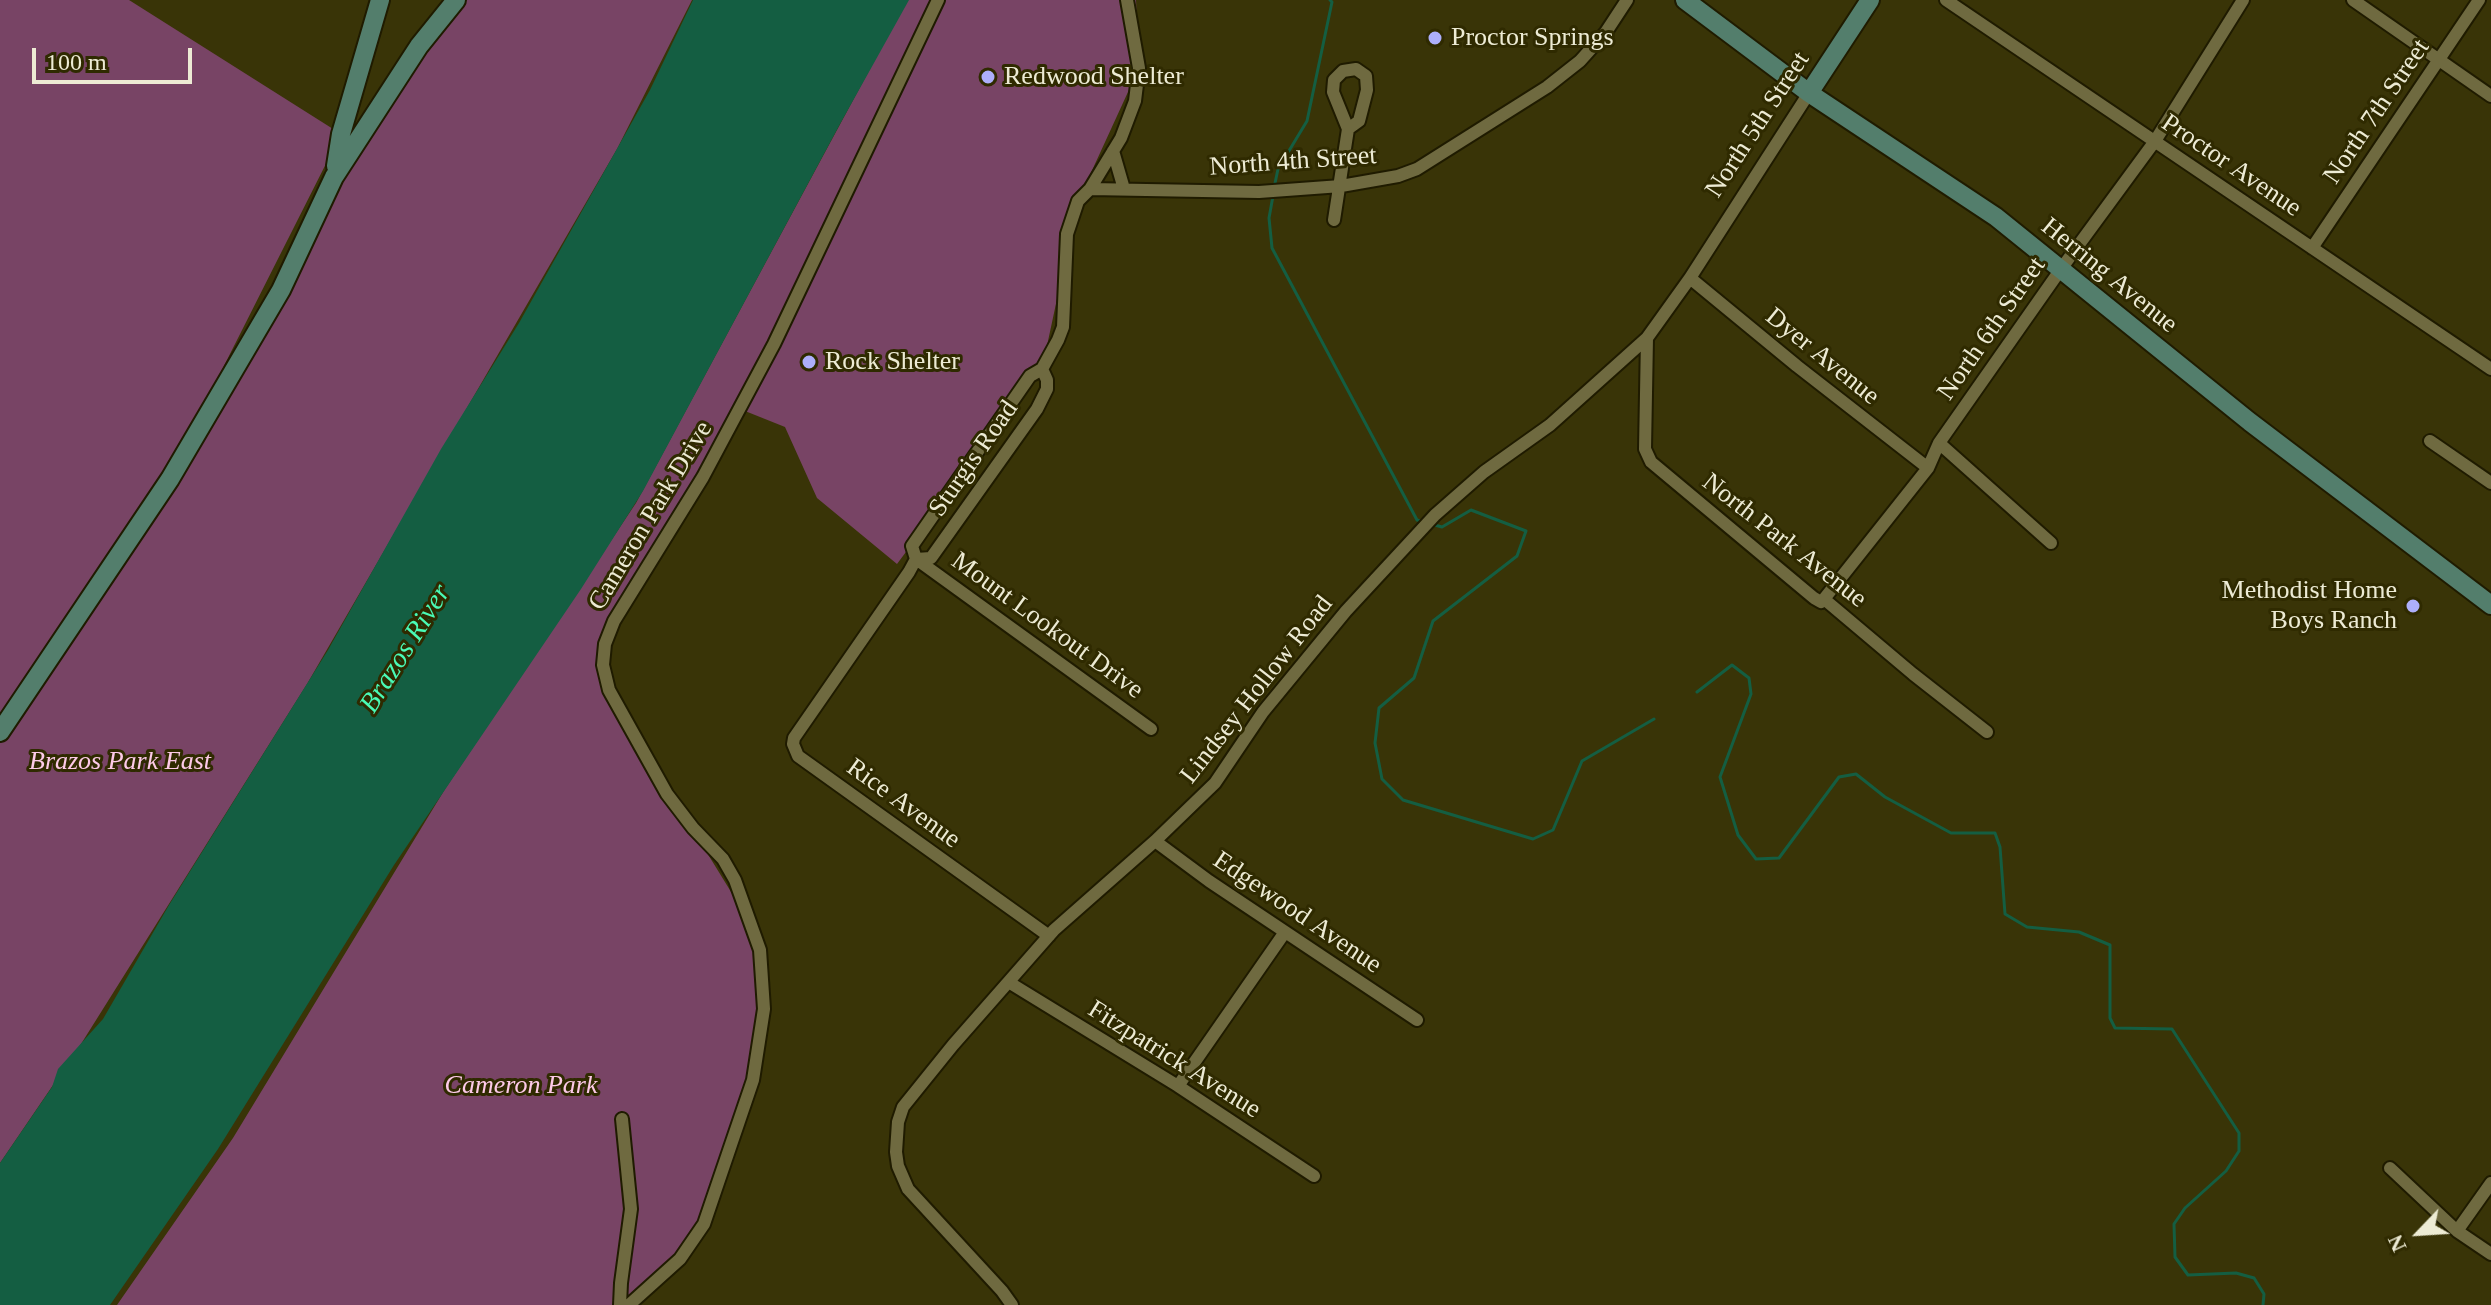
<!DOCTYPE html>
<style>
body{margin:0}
#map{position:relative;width:2491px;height:1305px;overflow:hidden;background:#393407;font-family:Georgia,serif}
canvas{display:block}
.north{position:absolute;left:2379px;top:1193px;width:80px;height:80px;-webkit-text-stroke:6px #2f2a00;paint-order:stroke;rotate:245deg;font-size:22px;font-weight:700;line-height:32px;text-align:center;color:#edebd4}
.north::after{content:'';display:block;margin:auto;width:28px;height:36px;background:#edebd4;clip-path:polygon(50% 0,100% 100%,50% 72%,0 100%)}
.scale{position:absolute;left:32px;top:48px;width:160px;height:36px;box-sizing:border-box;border:4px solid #edebd4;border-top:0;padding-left:10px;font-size:24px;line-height:28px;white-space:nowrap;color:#edebd4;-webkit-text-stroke:6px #2f2a00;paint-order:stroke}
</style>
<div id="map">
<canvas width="2491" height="1305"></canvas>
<div class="north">N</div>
<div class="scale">100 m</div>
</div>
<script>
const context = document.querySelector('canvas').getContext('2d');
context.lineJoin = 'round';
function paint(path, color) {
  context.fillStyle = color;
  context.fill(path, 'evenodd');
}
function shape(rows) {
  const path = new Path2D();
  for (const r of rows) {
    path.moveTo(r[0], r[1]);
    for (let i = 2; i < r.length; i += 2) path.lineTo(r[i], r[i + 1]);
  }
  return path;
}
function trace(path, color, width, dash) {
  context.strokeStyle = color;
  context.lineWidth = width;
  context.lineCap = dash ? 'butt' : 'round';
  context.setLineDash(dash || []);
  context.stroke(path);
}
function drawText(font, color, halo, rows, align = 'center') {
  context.font = font + ' Georgia,serif';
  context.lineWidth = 6;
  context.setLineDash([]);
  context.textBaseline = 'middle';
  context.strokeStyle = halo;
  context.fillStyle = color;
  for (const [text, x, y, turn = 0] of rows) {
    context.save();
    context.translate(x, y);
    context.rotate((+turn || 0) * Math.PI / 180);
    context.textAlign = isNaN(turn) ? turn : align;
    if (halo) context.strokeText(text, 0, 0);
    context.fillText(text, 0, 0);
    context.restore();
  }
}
const green = shape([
 [0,0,129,0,341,134,182,449,334,177,456,0,692,0,617,149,307,684,81,1044,0,1163],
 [907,0,1136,0,1139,68,1078,201,1042,369,897,564,817,498,785,427,740,409,603,653,634,734,752,926,762,1026,729,1153,691,1246,629,1305,117,1305,233,1138,445,789,636,503]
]);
const water = shape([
 [693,0,909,0,840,124,643,491,581,589,394,865,218,1149,110,1305,0,1305,0,1163,52,1087,58,1069,103,1019,169,905,328,650,441,449,519,323,650,90]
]);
const stream = shape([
 [1274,188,1278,169,1307,121,1332,2,1330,0],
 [1273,196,1269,218,1272,248,1417,520,1424,522],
 [1431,524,1442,527,1471,510,1526,531,1517,556,1433,621,1414,678,1379,708,1375,743,1382,779,1403,800,1533,839,1553,830,1582,761,1654,719],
 [1697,692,1732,665,1749,678,1751,694,1720,777,1738,835,1756,859,1779,858,1839,777,1856,774,1885,797,1951,833,1995,833,2000,847,2005,914,2027,927,2079,932,2110,945,2110,1018,2115,1028,2172,1029,2239,1133,2239,1151,2226,1171,2185,1208,2174,1224,2175,1257,2188,1275,2236,1273,2254,1278,2264,1294,2263,1305]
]);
const minor = shape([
 [1946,0,2491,369],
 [2353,0,2491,96],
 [1113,151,1124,189],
 [1090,189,1259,192,1341,186,1398,176,1417,169,1547,87,1580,61,1606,32,1627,0],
 [1334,220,1348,129,1333,92,1334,80,1343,71,1356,69,1366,76,1367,90,1359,121,1348,129],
 [2312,248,2479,0],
 [1690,278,1797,366,1928,468],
 [1647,338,1645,449,1651,462,1814,598,1821,602,1824,599,1913,674,1987,732],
 [2430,441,2491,483],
 [1939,443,2051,543],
 [916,559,1151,729],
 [916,559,931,558,1037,409,1047,389,1047,380,1042,369],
 [1824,599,1928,468,1939,443,2061,269,2155,141,2243,0],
 [1155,841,1209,881,1417,1020],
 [1049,936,798,756,793,744,794,738,909,572,916,559,912,546,1030,376,1042,369,1058,340,1063,327,1067,234,1078,201,1090,189,1121,138,1135,101,1139,68,1127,0],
 [1010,983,1178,1086,1314,1176],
 [1178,1086,1285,932],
 [2390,1168,2457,1231,2491,1254],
 [2457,1231,2491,1183],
 [620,1305,621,1283,631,1209,622,1119],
 [629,1305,680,1259,704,1224,753,1080,764,1009,760,950,735,880,723,859,693,828,667,794,609,690,603,665,605,644,614,621,703,477,774,344,938,0],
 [1012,1305,1002,1291,908,1189,898,1166,896,1152,898,1122,903,1107,953,1045,1054,930,1155,841,1215,783,1263,712,1346,611,1435,515,1484,472,1550,425,1647,338,1690,278,1809,93]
]);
const secondary = shape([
 [1685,0,1809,93,1996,217,2250,422,2491,605],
 [1809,93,1870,0],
 [336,166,341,134,380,0],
 [0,732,170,479,281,290,334,177,419,46,456,0]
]);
const markers = [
 [1435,38,8,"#adaffb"],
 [988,77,8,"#adaffb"],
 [809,362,8,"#adaffb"],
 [2413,606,8,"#adaffb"]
];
const poiNames = [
 ["Proctor Springs",1451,38],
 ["Redwood Shelter",1004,77],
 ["Rock Shelter",825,362],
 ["Methodist Home",2397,591,"right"],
 ["Boys Ranch",2397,621,"right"]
];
const streetNames = [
 ["North 7th Street",2377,112,-56],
 ["North 5th Street",1758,125,-57],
 ["North 4th Street",1293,162,-4],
 ["Proctor Avenue",2231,166,34],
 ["Herring Avenue",2109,276,39],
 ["North 6th Street",1992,329,-55],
 ["Dyer Avenue",1822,357,39],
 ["Sturgis Road",974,459,-55],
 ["Cameron Park Drive",651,516,-59],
 ["North Park Avenue",1784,541,38],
 ["Mount Lookout Drive",1047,626,36],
 ["Lindsey Hollow Road",1257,690,-52],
 ["Rice Avenue",903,804,36],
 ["Edgewood Avenue",1297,913,34],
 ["Fitzpatrick Avenue",1174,1060,32]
];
const parkNames = [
 ["Brazos Park East",120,762],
 ["Cameron Park",521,1086]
];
const waterNames = [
 ["Brazos River",406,649,-58]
];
paint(green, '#784465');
paint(water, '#145e42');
trace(stream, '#145e42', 3);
trace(minor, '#1f1b00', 16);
trace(secondary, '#1f1b00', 22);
trace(minor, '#6f6a40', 12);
trace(secondary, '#537e6c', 18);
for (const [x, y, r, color] of markers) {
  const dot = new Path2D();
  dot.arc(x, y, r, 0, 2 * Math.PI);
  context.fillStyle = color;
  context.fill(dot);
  trace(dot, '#2f2a00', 3);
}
drawText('26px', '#edebd4', '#2f2a00', poiNames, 'left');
drawText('26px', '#edebd4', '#2f2a00', streetNames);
drawText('italic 26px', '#fdcae8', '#2f2a00', parkNames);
drawText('italic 28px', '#49fab6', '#2f2a00', waterNames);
</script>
